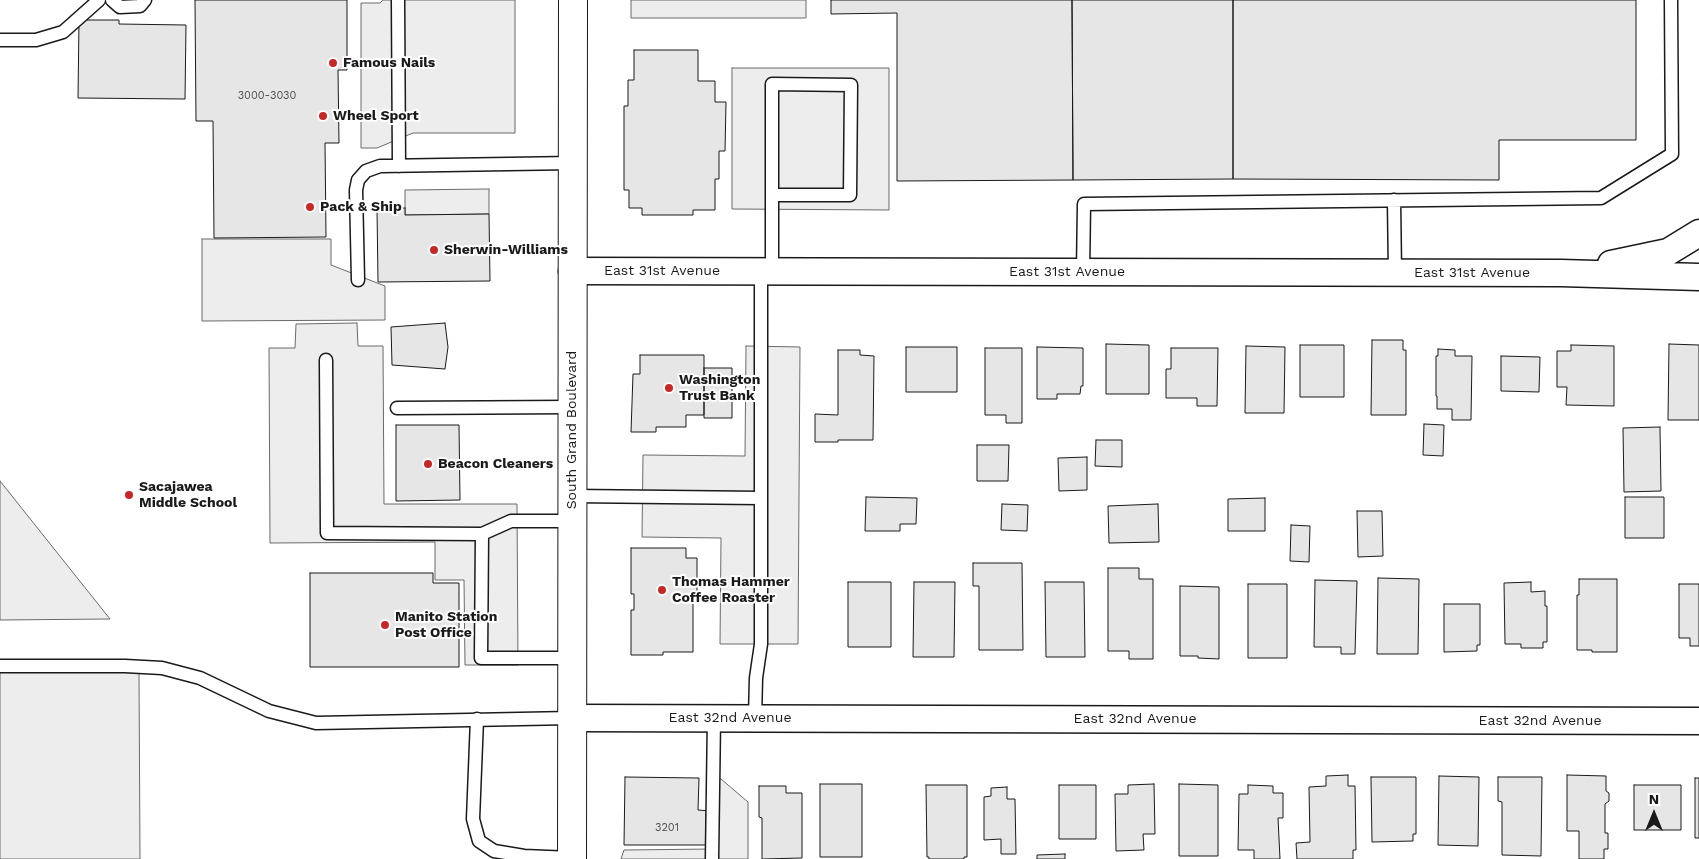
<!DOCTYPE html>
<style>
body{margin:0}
#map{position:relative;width:1699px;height:859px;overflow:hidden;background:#fff;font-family:"Work Sans",sans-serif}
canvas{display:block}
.north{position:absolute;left:1629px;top:789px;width:50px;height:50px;-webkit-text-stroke:4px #fff;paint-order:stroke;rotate:0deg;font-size:14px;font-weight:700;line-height:20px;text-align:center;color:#1a1a1a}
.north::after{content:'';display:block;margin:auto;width:18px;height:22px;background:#1a1a1a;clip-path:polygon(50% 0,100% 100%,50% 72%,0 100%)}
</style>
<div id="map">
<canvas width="1699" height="859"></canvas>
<div class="north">N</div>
</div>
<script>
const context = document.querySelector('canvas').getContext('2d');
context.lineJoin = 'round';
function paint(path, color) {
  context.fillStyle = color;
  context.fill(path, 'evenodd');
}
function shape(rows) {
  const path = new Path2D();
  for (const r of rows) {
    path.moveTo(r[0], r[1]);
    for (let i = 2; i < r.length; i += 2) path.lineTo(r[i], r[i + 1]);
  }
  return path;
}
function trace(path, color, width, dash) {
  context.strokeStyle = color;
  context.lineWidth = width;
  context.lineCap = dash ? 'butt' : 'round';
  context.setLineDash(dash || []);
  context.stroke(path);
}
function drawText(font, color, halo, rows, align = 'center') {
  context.font = font + ' "Work Sans",sans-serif';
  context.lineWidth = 4;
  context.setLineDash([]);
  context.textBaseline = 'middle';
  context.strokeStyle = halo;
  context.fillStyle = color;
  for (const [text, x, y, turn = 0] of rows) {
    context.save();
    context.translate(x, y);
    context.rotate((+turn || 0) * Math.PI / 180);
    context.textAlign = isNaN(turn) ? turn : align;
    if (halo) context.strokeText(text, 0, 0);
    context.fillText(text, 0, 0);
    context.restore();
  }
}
const built = shape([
 [383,0,515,0,515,133,413,133,377,148,361,148,361,3,380,3,383,0],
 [631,0,806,0,806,18,631,18,631,0],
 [732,68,889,68,889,210,732,209,732,68],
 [489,189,489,214,405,215,405,190,489,189],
 [202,239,331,239,331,265,385,286,385,320,202,321,202,239],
 [357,323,358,346,383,346,384,504,517,504,518,665,465,665,464,580,435,580,435,542,270,543,269,348,295,348,296,324,357,323],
 [746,346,800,347,798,644,720,644,721,538,642,537,643,455,745,456,746,346],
 [0,481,110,619,0,620,0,481],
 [0,672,139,672,140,859,0,859,0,672],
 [711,779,721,779,748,802,748,859,621,859,624,850,712,849,711,779]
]);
const building = shape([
 [195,0,347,0,347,70,338,70,339,143,325,143,326,237,214,238,213,121,196,121,195,0],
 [831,0,1072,0,1073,180,897,181,897,13,831,14,831,0],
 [1072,0,1233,0,1233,179,1073,180,1072,0],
 [1233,0,1636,0,1636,140,1499,140,1499,180,1233,179,1233,0],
 [79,20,119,20,119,24,186,25,185,99,78,98,79,20],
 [634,50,698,50,698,81,715,81,715,102,726,102,725,151,719,151,719,179,715,179,715,210,693,210,693,215,642,215,642,208,629,208,629,190,624,190,624,106,628,106,628,80,634,80,634,50],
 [405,208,405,215,489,214,490,281,378,282,377,209,405,208],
 [445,323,448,347,445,369,392,365,391,327,445,323],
 [1372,340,1403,340,1403,350,1406,350,1406,415,1371,415,1372,340],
 [1106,344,1149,345,1149,394,1106,394,1106,344],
 [1669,344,1699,345,1699,420,1668,420,1669,344],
 [1300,345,1344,345,1344,397,1300,397,1300,345],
 [1571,345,1614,346,1614,406,1566,405,1567,387,1557,387,1557,351,1571,351,1571,345],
 [1246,346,1285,347,1284,413,1245,413,1246,346],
 [906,347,957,347,957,392,906,392,906,347],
 [1037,347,1083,348,1083,386,1081,386,1080,394,1057,394,1057,399,1037,399,1037,347],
 [985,348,1022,348,1022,423,1006,423,1006,415,985,415,985,348],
 [1171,348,1218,348,1217,406,1197,406,1197,398,1166,398,1166,369,1171,369,1171,348],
 [1438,349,1455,350,1455,356,1472,356,1471,420,1452,420,1452,409,1437,409,1437,396,1436,396,1436,356,1438,356,1438,349],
 [838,350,860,350,860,355,874,356,873,440,838,440,838,442,815,442,815,414,838,415,838,350],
 [640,355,704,355,704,415,686,415,686,427,656,427,656,432,631,432,633,374,640,374,640,355],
 [1501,356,1540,357,1539,392,1501,391,1501,356],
 [704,368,732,368,732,418,704,418,704,368],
 [1424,424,1444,425,1443,456,1423,455,1424,424],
 [396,425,459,425,460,500,396,501,396,425],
 [1660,427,1661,491,1624,492,1623,428,1660,427],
 [1096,440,1122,440,1122,467,1095,466,1096,440],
 [977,445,1009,445,1008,481,977,481,977,445],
 [1087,457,1087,490,1059,491,1058,458,1087,457],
 [866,497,917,498,916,524,900,524,900,531,865,531,866,497],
 [1625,497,1664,497,1664,538,1625,538,1625,497],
 [1265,498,1265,531,1228,531,1228,499,1265,498],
 [1002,504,1028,505,1027,531,1001,530,1002,504],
 [1158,504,1159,542,1109,543,1108,506,1158,504],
 [1357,511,1382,511,1383,556,1358,557,1357,511],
 [1291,525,1310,526,1309,562,1290,561,1291,525],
 [631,548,686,548,686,558,697,558,697,600,693,600,693,652,663,652,663,655,631,655,631,610,634,610,634,594,631,594,631,548],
 [973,563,1022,563,1023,650,979,650,979,586,973,586,973,563],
 [1108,568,1139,568,1139,579,1153,579,1153,659,1129,659,1129,651,1108,651,1108,568],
 [310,573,433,573,433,583,459,583,459,667,310,667,310,573],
 [1378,578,1419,579,1418,654,1377,654,1378,578],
 [1579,579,1617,579,1617,652,1592,652,1592,650,1577,650,1577,595,1579,595,1579,579],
 [1315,580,1357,581,1355,654,1341,654,1341,647,1314,647,1315,580],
 [848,582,891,582,891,647,848,647,848,582],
 [914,582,955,582,954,657,913,657,914,582],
 [1045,582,1084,582,1085,657,1046,657,1045,582],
 [1531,582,1531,592,1545,591,1545,606,1547,606,1547,642,1543,642,1543,648,1521,648,1521,644,1505,644,1504,583,1531,582],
 [1248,584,1287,584,1287,658,1248,658,1248,584],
 [1679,584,1699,584,1699,646,1690,646,1690,638,1679,638,1679,584],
 [1180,586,1219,587,1219,659,1198,658,1198,656,1180,656,1180,586],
 [1444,604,1480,604,1480,645,1477,645,1477,651,1444,652,1444,604],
 [1348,775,1348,786,1355,786,1356,850,1353,850,1353,859,1297,859,1296,843,1310,842,1309,787,1326,786,1326,776,1348,775],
 [1567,775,1606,776,1606,791,1609,793,1609,801,1605,804,1605,833,1608,833,1608,849,1604,849,1604,859,1579,859,1579,831,1567,831,1567,775],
 [1439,776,1479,777,1478,846,1438,845,1439,776],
 [625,777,699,778,698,810,710,811,710,845,624,845,625,777],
 [1371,777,1416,777,1416,834,1413,834,1413,841,1372,842,1371,777],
 [1498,777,1542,777,1541,856,1502,855,1502,802,1498,801,1498,777],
 [1695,778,1699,778,1699,838,1695,838,1695,778],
 [820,784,862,784,862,857,820,857,820,784],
 [1154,784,1155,834,1143,834,1144,850,1116,851,1115,794,1128,794,1128,785,1154,784],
 [1179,784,1218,785,1218,856,1179,856,1179,784],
 [926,785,967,785,967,857,964,857,964,859,929,859,929,857,927,857,926,785],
 [1059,785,1096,785,1096,839,1059,839,1059,785],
 [1248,785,1273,786,1273,793,1283,793,1283,818,1278,818,1280,859,1254,859,1254,850,1238,850,1239,794,1248,794,1248,785],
 [1634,785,1681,785,1681,830,1634,830,1634,785],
 [759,786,786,786,786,793,802,793,802,858,762,859,762,818,759,817,759,786],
 [1007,787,1007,799,1015,799,1016,854,1001,854,1001,839,984,840,984,797,991,796,991,788,1007,787],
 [1065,854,1065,859,1037,859,1037,855,1065,854]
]);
const service = shape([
 [112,0,120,7,140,6,145,0],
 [398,0,399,166],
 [0,40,36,40,63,32,99,0],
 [1394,200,1395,273],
 [772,272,772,84,851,85,850,195,772,195],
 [1083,273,1084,204,1601,198,1672,154,1671,0],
 [358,280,356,190,358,180,366,171,380,166,573,163],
 [326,360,327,533,482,534,511,521,572,521],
 [397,408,572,407],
 [572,496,761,498,761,272],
 [482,534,481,658,572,658],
 [0,666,125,666,162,668,200,678,269,711,316,723,571,718],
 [755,718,756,678,761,644,761,498],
 [477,719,473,819,479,841,494,851,524,856,572,858],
 [712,859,714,718]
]);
const minor = shape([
 [1611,264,1668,252,1699,233],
 [572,271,1561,273,1699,277],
 [571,718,1699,721]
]);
const secondary = shape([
 [572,859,573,0]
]);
const markers = [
 [333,63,5,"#c62828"],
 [323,116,5,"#c62828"],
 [310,207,5,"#c62828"],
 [434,250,5,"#c62828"],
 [669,388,5,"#c62828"],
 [428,464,5,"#c62828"],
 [129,495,5,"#c62828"],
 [662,590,5,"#c62828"],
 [385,625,5,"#c62828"]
];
const numberNames = [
 ["3000-3030",267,96],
 ["3201",667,828]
];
const poiNames = [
 ["Famous Nails",343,63],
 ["Wheel Sport",333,116],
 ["Pack & Ship",320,207],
 ["Sherwin-Williams",444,250],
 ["Washington",679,380],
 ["Trust Bank",679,396],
 ["Beacon Cleaners",438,464],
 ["Sacajawea",139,487],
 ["Middle School",139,503],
 ["Thomas Hammer",672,582],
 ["Coffee Roaster",672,598],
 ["Manito Station",395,617],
 ["Post Office",395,633]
];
const streetNames = [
 ["East 31st Avenue",662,271],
 ["East 31st Avenue",1067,272],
 ["East 31st Avenue",1472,273],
 ["South Grand Boulevard",572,430,-90],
 ["East 32nd Avenue",730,718],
 ["East 32nd Avenue",1135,719],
 ["East 32nd Avenue",1540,721]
];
paint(built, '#ededed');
trace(built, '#6a6a6a', 1);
paint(building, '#e6e6e6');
trace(building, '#1a1a1a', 1);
trace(service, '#1a1a1a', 15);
trace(minor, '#1a1a1a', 29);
trace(secondary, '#1a1a1a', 30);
trace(service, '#fff', 12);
trace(minor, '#fff', 26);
trace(secondary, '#fff', 28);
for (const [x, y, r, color] of markers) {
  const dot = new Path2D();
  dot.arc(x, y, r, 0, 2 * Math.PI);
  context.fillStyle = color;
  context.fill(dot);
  trace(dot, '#fff', 2);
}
drawText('11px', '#4d4d4d', null, numberNames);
drawText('bold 14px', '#1a1a1a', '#fff', poiNames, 'left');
drawText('14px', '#1a1a1a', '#fff', streetNames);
</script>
